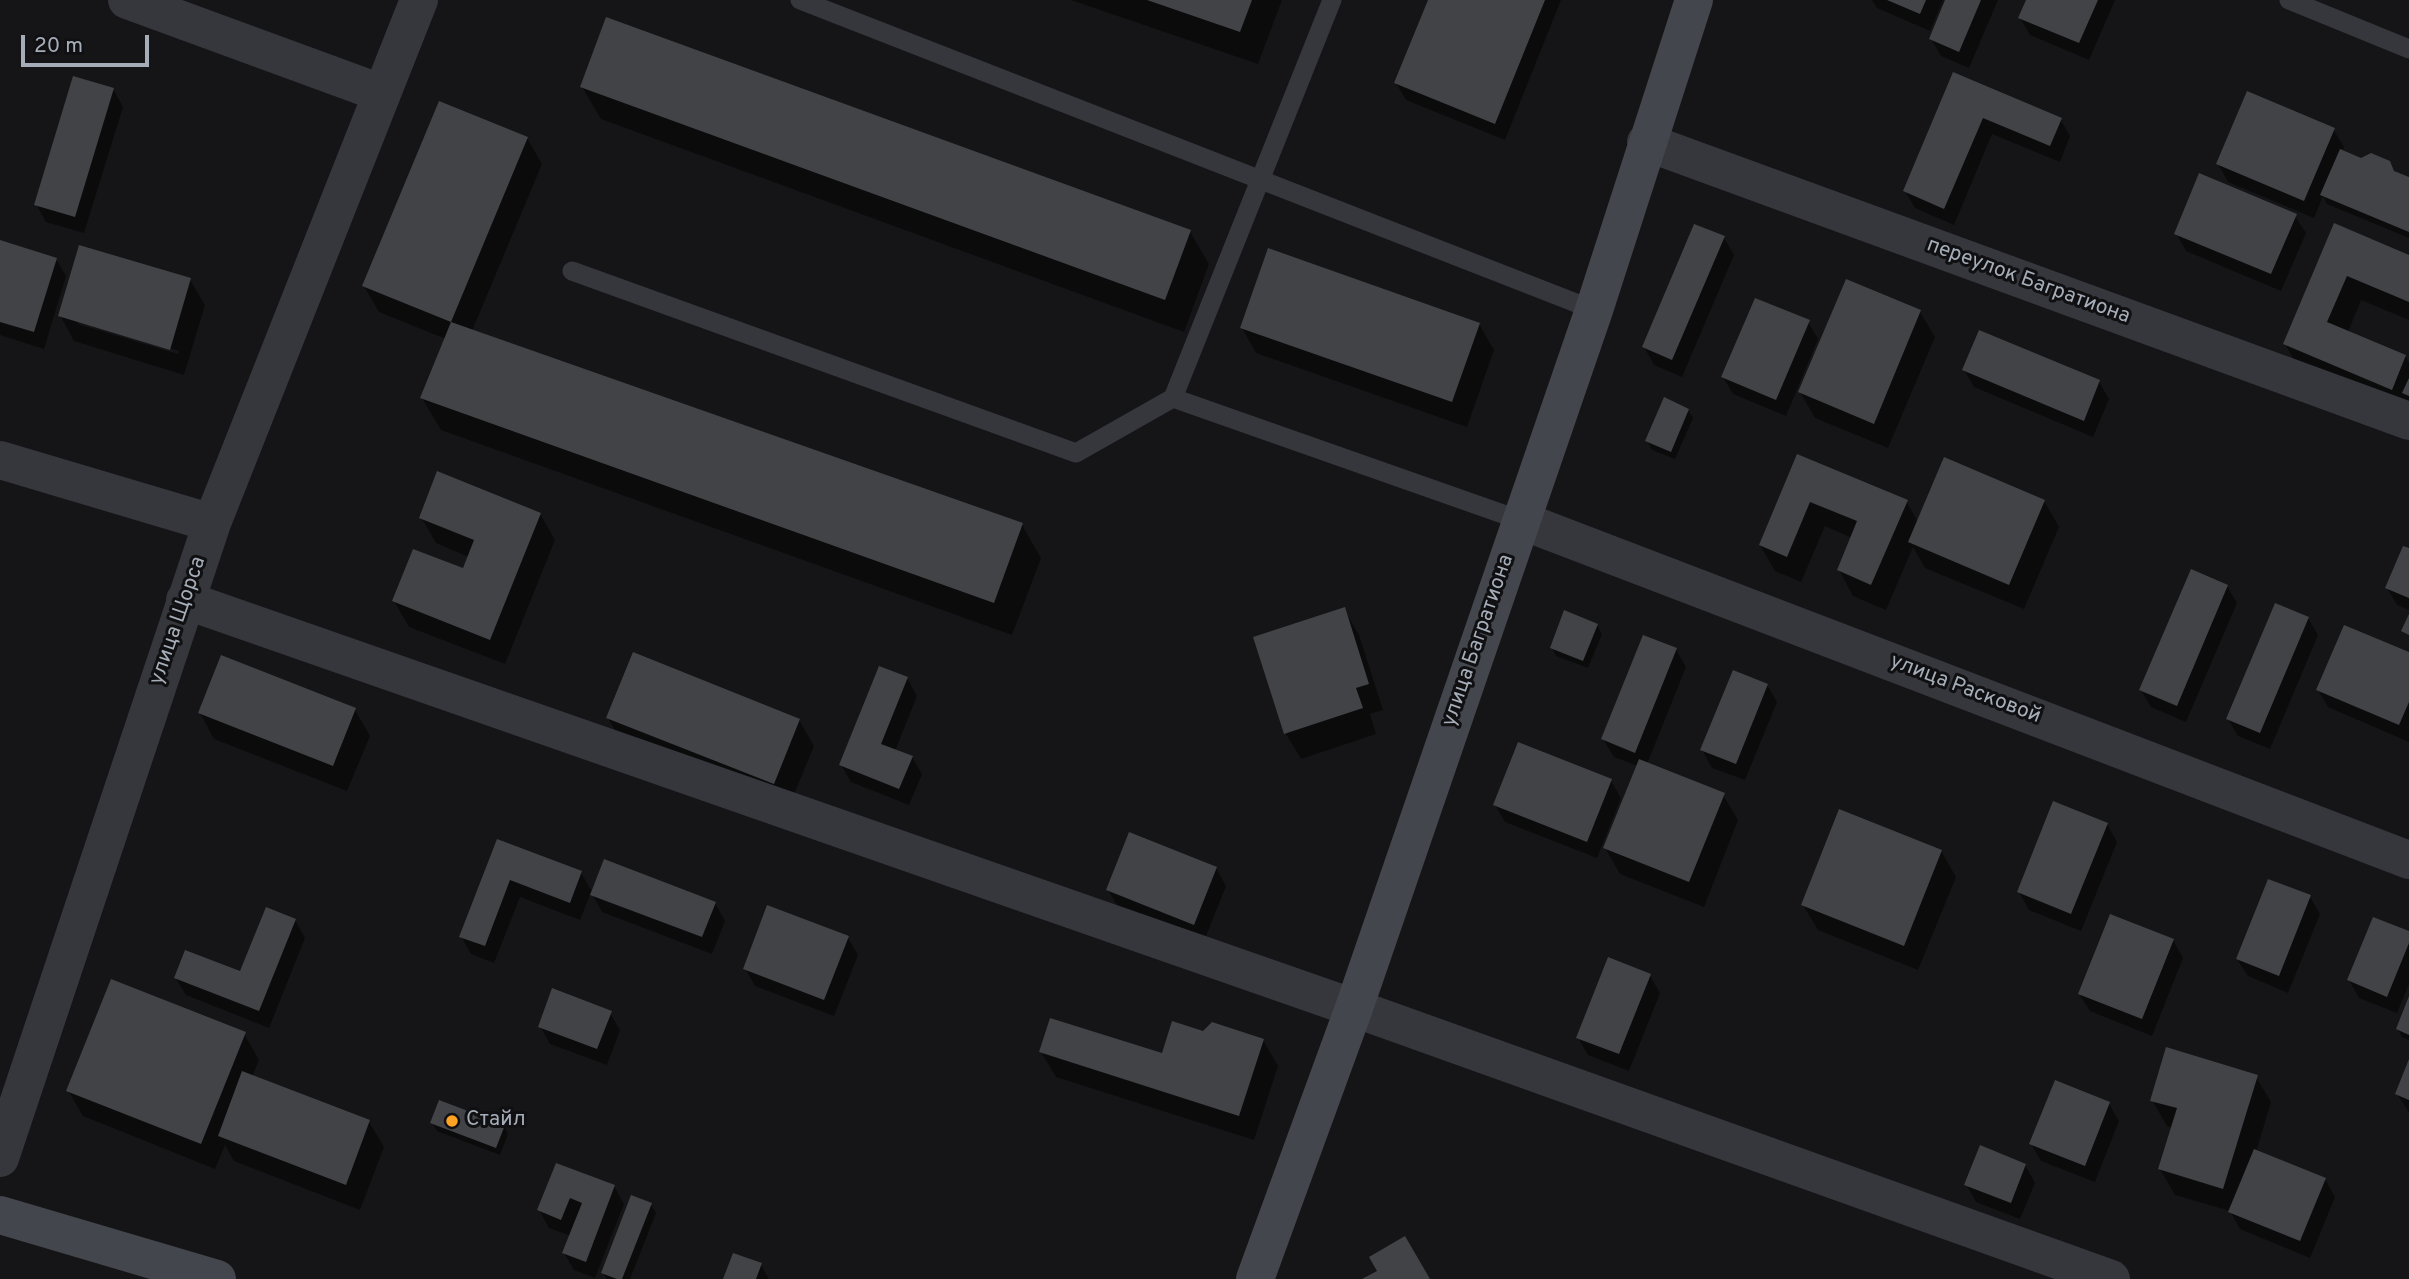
<!DOCTYPE html>
<meta charset="utf-8">
<style>
body{margin:0}
#map{position:relative;width:2409px;height:1279px;overflow:hidden;background:#151517;font-family:Overpass,sans-serif}
canvas{display:block}
.scale{position:absolute;left:21px;top:35px;width:128px;height:32px;box-sizing:border-box;border:4px solid #a5adb8;border-top:0;padding-left:9px;font-size:21px;line-height:24px;white-space:nowrap;color:#a5adb8;-webkit-text-stroke:5px #101012;paint-order:stroke}
</style>
<div id="map">
<canvas width="2409" height="1279"></canvas>
<div class="scale">20 m</div>
</div>
<script>
const context = document.querySelector('canvas').getContext('2d');
context.lineJoin = 'round';
function paint(path, color) {
  context.fillStyle = color;
  context.fill(path, 'evenodd');
}
function shape(rows) {
  const path = new Path2D();
  for (const r of rows) {
    path.moveTo(r[0], r[1]);
    for (let i = 2; i < r.length; i += 2) path.lineTo(r[i], r[i + 1]);
  }
  return path;
}
function trace(path, color, width, dash) {
  context.strokeStyle = color;
  context.lineWidth = width;
  context.lineCap = dash ? 'butt' : 'round';
  context.setLineDash(dash || []);
  context.stroke(path);
}
function drawText(font, color, halo, rows, align = 'center') {
  context.font = font + ' Overpass,sans-serif';
  context.lineWidth = 6;
  context.setLineDash([]);
  context.textBaseline = 'middle';
  context.strokeStyle = halo;
  context.fillStyle = color;
  for (const [text, x, y, turn = 0] of rows) {
    context.save();
    context.translate(x, y);
    context.rotate((+turn || 0) * Math.PI / 180);
    context.textAlign = isNaN(turn) ? turn : align;
    if (halo) context.strokeText(text, 0, 0);
    context.fillText(text, 0, 0);
    context.restore();
  }
}
const shadow = shape([
 [1071,0,1282,0,1258,64],
 [1430,0,1561,0,1505,140,1406,100,1396,83],
 [1872,0,1943,0,1930,31,1877,8],
 [1947,0,1998,0,1969,68,1941,56,1931,39],
 [2028,0,2115,0,2089,60,2030,35,2020,18],
 [1954,74,2060,119,2070,136,2060,162,1992,134,1954,225,1915,208,1905,191],
 [582,87,1190,232,1209,264,1184,332,601,119],
 [113,89,123,107,84,233,46,222,36,204],
 [2333,129,2344,147,2342,151,2409,179,2409,238,2327,204,2323,196,2314,218,2228,182,2218,164],
 [527,138,542,164,472,331,1022,525,1041,558,1012,635,441,430,422,398,446,339,379,312,364,286],
 [2295,216,2306,233,2281,291,2186,251,2176,233],
 [2335,226,2409,257,2409,320,2361,300,2348,332,2405,356,2409,363,2409,408,2300,370,2285,344],
 [1724,238,1734,255,1682,377,1654,365,1644,347],
 [0,242,56,259,66,276,44,349,0,335],
 [190,280,205,305,184,375,74,341,60,315],
 [78,320,179,351,178,354,78,324],
 [1920,312,1935,337,1888,448,1815,418,1800,392],
 [1808,322,1818,339,1786,416,1733,394,1723,377],
 [1479,324,1494,350,1467,427,1256,353,1242,328],
 [1964,370,2099,382,2109,399,2093,437,1974,387],
 [1688,410,1693,418,1675,459,1652,450,1647,441],
 [1798,456,1906,501,1918,522,2044,501,2059,527,2024,609,1925,568,1913,547,1886,610,1853,596,1839,570,1852,538,1825,526,1801,582,1775,571,1760,545],
 [540,514,555,540,505,664,409,627,394,601,464,571,469,557,436,543,421,517],
 [2409,550,2409,610,2397,605,2387,588],
 [2227,586,2237,603,2186,722,2151,707,2141,690],
 [1344,609,1359,635,1383,710,1370,714,1376,734,1301,759,1286,734,1255,638],
 [2308,618,2318,635,2270,749,2238,736,2228,719],
 [1597,625,1602,634,1588,668,1556,656,1552,648],
 [1676,649,1686,667,1647,764,1723,795,1738,820,1704,907,1620,874,1605,848,1638,766,1614,757,1603,739],
 [2409,654,2409,742,2328,707,2318,690],
 [907,678,917,696,895,751,912,757,922,774,909,805,851,782,841,765],
 [1767,685,1777,702,1745,780,1712,768,1702,750],
 [355,710,370,736,347,791,214,739,200,713],
 [608,718,799,720,814,746,788,809,623,744],
 [1611,781,1621,798,1597,858,1505,822,1495,805],
 [2107,824,2117,842,2081,931,2029,910,2019,892],
 [498,841,581,873,593,893,715,903,725,921,712,954,602,912,591,892,580,920,520,897,494,963,471,954,461,936],
 [1941,851,1956,877,1918,970,1818,930,1803,905],
 [1216,868,1226,886,1204,941,1118,907,1108,890],
 [2310,897,2320,914,2288,993,2248,976,2237,959],
 [295,920,305,938,269,1028,186,995,175,977,241,973],
 [2409,933,2409,984,2397,1013,2359,998,2349,980],
 [848,938,858,955,834,1016,755,986,745,968],
 [2173,940,2183,958,2152,1036,2090,1011,2079,994],
 [1650,976,1660,993,1629,1071,1588,1055,1578,1038],
 [2409,1000,2409,1040,2402,1037,2398,1029],
 [610,1013,620,1030,607,1065,550,1044,540,1026],
 [1203,1033,1263,1040,1278,1066,1254,1140,1056,1077,1041,1052,1163,1056],
 [244,1034,259,1060,252,1077,369,1122,384,1147,360,1210,234,1161,225,1145,215,1169,83,1116,68,1090],
 [2409,1063,2409,1112,2397,1094],
 [2256,1077,2271,1102,2256,1152,2325,1179,2335,1197,2310,1258,2240,1229,2230,1211,2175,1195,2160,1169,2173,1128,2167,1126,2152,1100],
 [2109,1104,2119,1121,2095,1182,2041,1161,2031,1144],
 [432,1123,504,1126,508,1134,500,1155,437,1131],
 [557,1165,614,1186,624,1204,595,1278,574,1270,564,1253,571,1236,549,1228,539,1210],
 [2025,1165,2035,1183,2020,1219,1976,1202,1966,1184],
 [651,1205,656,1213,630,1279,607,1279,603,1273],
 [761,1265,769,1279,725,1279]
]);
const building = shape([
 [1147,0,1252,0,1240,32],
 [1428,0,1545,0,1495,124,1394,83],
 [1887,0,1926,0,1920,14],
 [1945,0,1981,0,1959,52,1929,39],
 [2026,0,2098,0,2079,43,2018,18],
 [606,17,1191,230,1165,300,580,87],
 [1953,72,2062,118,2050,146,1983,118,1944,209,1903,191],
 [73,76,114,88,75,217,34,205],
 [2247,91,2335,128,2304,201,2216,164],
 [439,101,528,137,451,322,362,286],
 [2340,149,2361,158,2371,153,2390,161,2394,171,2409,177,2409,232,2320,195],
 [2199,173,2297,214,2271,274,2174,234],
 [2334,223,2409,255,2409,302,2347,276,2327,322,2406,355,2392,390,2283,344],
 [1694,224,1725,236,1672,360,1642,347],
 [0,240,57,258,34,332,0,322],
 [79,245,191,278,170,350,58,316],
 [1268,248,1480,323,1452,402,1240,328],
 [1846,279,1921,310,1874,424,1798,392],
 [1755,298,1810,320,1776,400,1721,377],
 [451,322,1023,523,994,603,420,398],
 [1979,330,2100,380,2084,421,1962,370],
 [2409,378,2409,396,2402,393],
 [1664,397,1689,409,1671,452,1645,441],
 [1797,454,1908,500,1871,585,1837,570,1857,521,1810,502,1787,557,1759,545],
 [1944,457,2045,500,2009,585,1908,542],
 [437,471,541,513,490,640,392,601,413,549,463,568,474,540,419,518],
 [2403,546,2409,548,2409,598,2385,588],
 [2191,569,2228,585,2177,706,2139,690],
 [2275,603,2309,617,2260,733,2226,719],
 [1345,607,1369,684,1356,688,1363,708,1284,734,1253,637],
 [1564,610,1598,624,1583,661,1550,648],
 [2409,614,2409,635,2401,631],
 [2344,625,2409,652,2409,702,2399,725,2316,690],
 [1643,635,1677,648,1635,753,1601,739],
 [633,652,800,719,774,784,606,718],
 [221,655,356,708,333,766,198,713],
 [879,666,908,677,881,744,913,756,899,789,839,765],
 [1733,670,1768,684,1736,764,1700,750],
 [1518,742,1612,779,1587,842,1493,805],
 [1639,759,1725,793,1689,882,1603,848],
 [2053,801,2108,823,2071,914,2017,892],
 [1839,809,1942,850,1904,946,1801,905],
 [1129,832,1217,867,1194,925,1106,890],
 [497,839,582,871,570,903,510,880,485,946,459,937],
 [604,859,716,902,702,937,590,895],
 [2268,879,2311,895,2279,976,2236,959],
 [767,905,849,936,824,1000,743,969],
 [266,907,296,919,259,1011,174,978,185,950,240,971],
 [2110,914,2174,939,2142,1019,2078,994],
 [2373,917,2409,931,2409,943,2387,997,2347,980],
 [1608,957,1651,974,1619,1054,1576,1038],
 [111,979,246,1032,201,1144,66,1091],
 [552,988,612,1011,597,1049,538,1027],
 [2409,996,2409,1035,2396,1029],
 [1050,1018,1162,1053,1172,1021,1203,1031,1212,1022,1264,1039,1239,1116,1039,1052],
 [2166,1047,2258,1075,2223,1189,2158,1169,2177,1108,2150,1101],
 [2409,1059,2409,1100,2395,1094],
 [242,1071,370,1120,346,1185,218,1136],
 [2055,1080,2110,1102,2085,1166,2029,1144],
 [439,1100,505,1125,496,1148,430,1123],
 [1980,1145,2026,1164,2011,1203,1964,1185],
 [2254,1149,2326,1178,2300,1241,2228,1212],
 [556,1163,615,1185,586,1262,562,1253,582,1203,570,1198,561,1220,537,1210],
 [631,1195,652,1203,622,1279,617,1279,601,1273],
 [1405,1236,1430,1279,1362,1279,1377,1271,1369,1257],
 [733,1253,762,1263,756,1279,723,1279]
]);
const lane = shape([
 [800,0,1594,310],
 [2289,0,2409,49],
 [572,271,1076,453,1173,398,1520,520],
 [1173,398,1332,0]
]);
const street = shape([
 [127,0,381,93],
 [1646,142,2409,421],
 [0,460,212,523],
 [1520,520,2409,860],
 [185,600,1354,1008,2111,1279],
 [0,1158,212,523,419,0]
]);
const secondary = shape([
 [0,1215,217,1279],
 [1255,1279,1354,1008,1594,310,1694,0]
]);
const markers = [
 [452,1121,7,"#ffa325"]
];
const streetNames = [
 ["переулок Багратиона",2028,282,20],
 ["улица Щорса",179,621,-71],
 ["улица Багратиона",1479,641,-71],
 ["улица Расковой",1965,690,21]
];
const poiNames = [
 ["Стайл",466,1121]
];
paint(shadow, '#0007');
paint(building, '#414347');
trace(lane, '#35373c', 19);
trace(street, '#35373c', 38);
trace(secondary, '#43464c', 38);
for (const [x, y, r, color] of markers) {
  const dot = new Path2D();
  dot.arc(x, y, r, 0, 2 * Math.PI);
  context.fillStyle = color;
  context.fill(dot);
  trace(dot, '#101012', 2.5);
}
drawText('21px', '#a5adb8', '#101012', streetNames);
drawText('21px', '#a5adb8', '#101012', poiNames, 'left');
</script>
